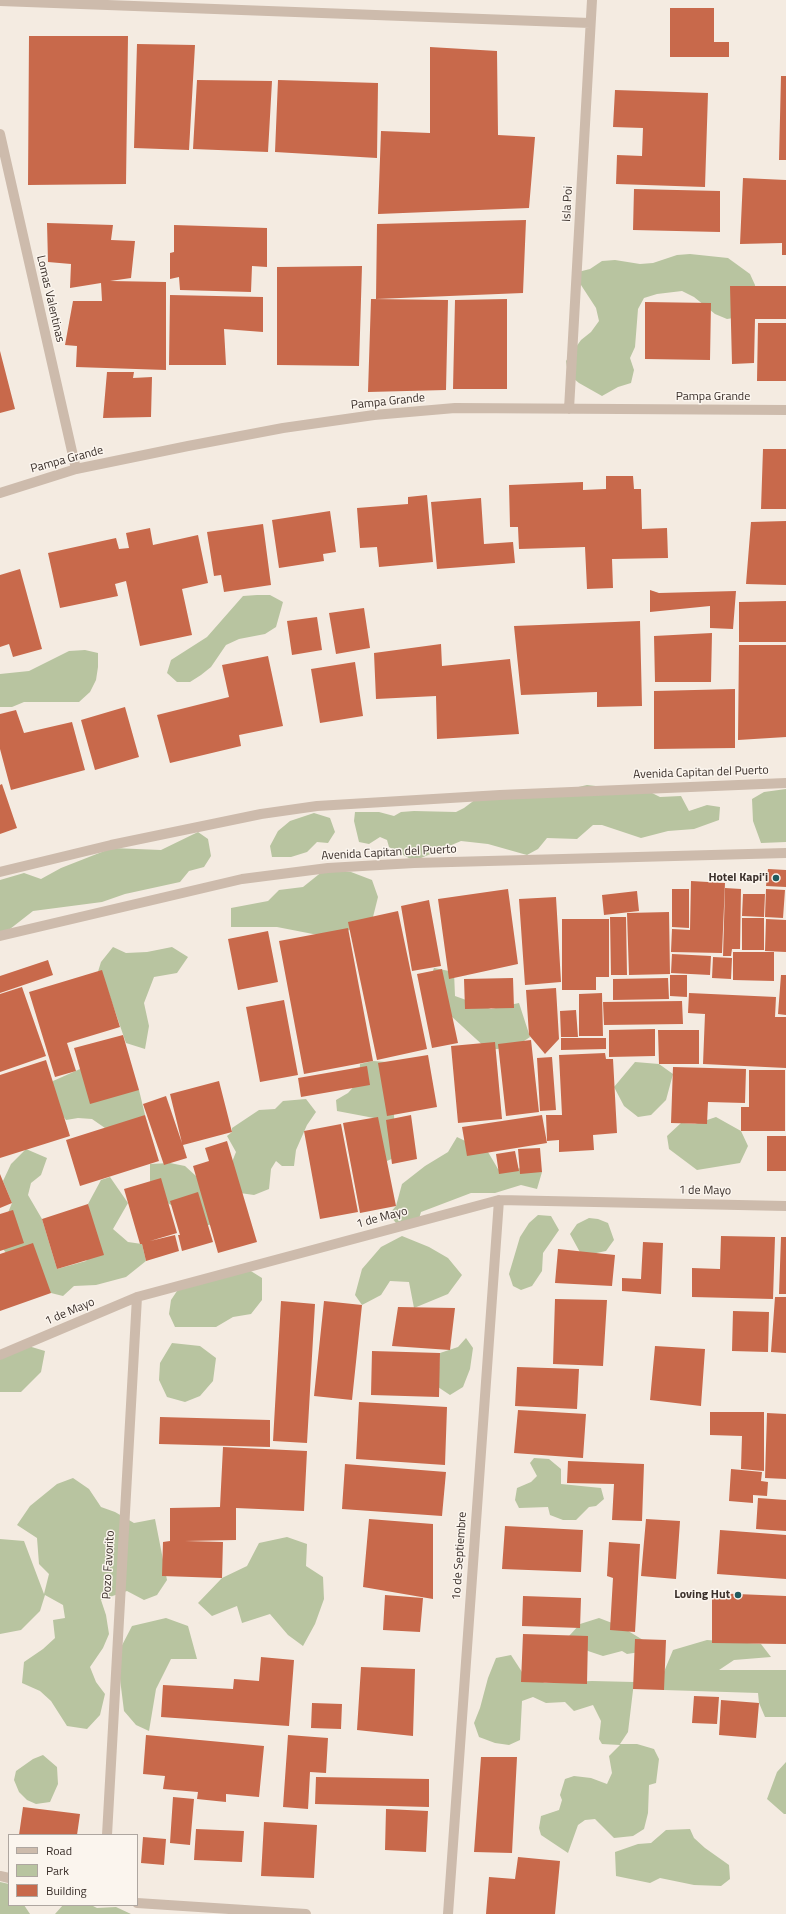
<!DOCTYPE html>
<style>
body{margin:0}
#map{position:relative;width:786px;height:1914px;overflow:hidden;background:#f4ebe1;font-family:"Titillium Web",sans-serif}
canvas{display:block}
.legend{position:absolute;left:8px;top:1834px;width:130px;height:72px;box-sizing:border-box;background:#fbf5ee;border:1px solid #aea6a0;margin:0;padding:5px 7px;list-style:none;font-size:12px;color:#3b302b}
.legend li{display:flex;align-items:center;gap:8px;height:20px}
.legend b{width:20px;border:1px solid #aea6a0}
</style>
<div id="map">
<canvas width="786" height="1914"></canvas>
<ul class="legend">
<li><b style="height:5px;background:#cdbbac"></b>Road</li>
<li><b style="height:11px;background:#b8c4a0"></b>Park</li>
<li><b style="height:11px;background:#c8694b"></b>Building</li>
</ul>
</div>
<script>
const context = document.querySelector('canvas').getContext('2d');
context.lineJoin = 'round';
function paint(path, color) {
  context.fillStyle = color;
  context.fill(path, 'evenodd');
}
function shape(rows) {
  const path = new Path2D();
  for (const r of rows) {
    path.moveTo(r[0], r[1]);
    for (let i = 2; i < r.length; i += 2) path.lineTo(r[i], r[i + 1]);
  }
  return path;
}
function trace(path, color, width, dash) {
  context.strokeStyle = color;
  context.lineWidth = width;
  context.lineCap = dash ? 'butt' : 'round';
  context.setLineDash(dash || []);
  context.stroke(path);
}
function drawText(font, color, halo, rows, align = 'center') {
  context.font = font + ' "Titillium Web",sans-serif';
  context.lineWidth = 3;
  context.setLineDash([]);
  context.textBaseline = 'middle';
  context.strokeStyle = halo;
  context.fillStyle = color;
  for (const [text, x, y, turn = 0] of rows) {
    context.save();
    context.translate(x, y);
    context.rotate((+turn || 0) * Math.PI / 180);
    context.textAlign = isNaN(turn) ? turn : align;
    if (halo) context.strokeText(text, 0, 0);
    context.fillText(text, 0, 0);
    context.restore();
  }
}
const green = shape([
 [690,254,728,258,750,274,755,285,756,298,740,317,727,319,715,314,694,297,682,291,657,294,644,298,638,309,635,347,630,358,634,370,631,383,618,387,602,396,579,383,568,374,566,361,581,340,591,332,599,321,596,308,581,285,578,272,590,269,602,261,615,260,640,264,653,263,677,255],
 [257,595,270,595,283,602,276,627,265,634,239,639,226,645,211,667,201,675,190,682,177,682,167,673,171,660,207,637,243,596],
 [85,650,98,653,98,667,96,680,90,692,79,702,24,702,12,707,0,707,0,674,29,671,69,651],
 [587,785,650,792,660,797,681,796,689,811,707,805,720,807,719,820,694,829,668,831,641,838,602,825,593,825,577,839,547,838,538,849,527,855,488,844,461,841,414,861,389,847,387,840,380,837,369,844,359,842,354,821,355,812,379,812,394,816,401,812,414,811,456,812,464,808,480,796,557,792],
 [786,789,786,842,761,843,753,821,752,799,764,792],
 [314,813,330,818,335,832,328,843,317,842,307,852,291,857,272,857,270,846,278,831,290,821],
 [198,832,208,839,211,856,204,867,189,871,180,882,125,894,102,902,33,911,1,936,0,935,0,880,24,873,41,879,61,868,112,848,161,850],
 [323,871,351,872,372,880,378,897,373,917,338,936,313,934,277,927,231,927,231,908,268,901,279,890,303,887],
 [113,947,126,953,147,952,172,947,188,957,177,973,154,977,144,1003,149,1026,145,1049,126,1043,108,991,96,978,101,962],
 [434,968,454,972,455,996,491,1009,519,1003,530,1037,515,1047,488,1050,425,992],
 [373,1061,387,1062,388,1084,394,1115,396,1157,387,1161,377,1157,374,1118,337,1111,336,1100,348,1093,359,1081,360,1064],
 [635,1062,659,1064,673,1074,666,1100,651,1115,638,1117,624,1106,614,1087],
 [80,1069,113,1090,139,1090,145,1115,128,1126,105,1128,92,1119,78,1118,66,1120,50,1098,53,1081],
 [306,1099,316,1112,307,1125,296,1150,294,1166,282,1166,276,1161,271,1169,269,1189,254,1195,240,1193,230,1167,236,1152,227,1136,232,1132,232,1128,259,1110,275,1109,283,1101],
 [716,1117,741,1131,748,1146,740,1163,697,1170,669,1149,667,1136,681,1123,695,1124],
 [457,1137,488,1152,498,1169,529,1168,542,1172,537,1189,521,1185,495,1193,471,1193,421,1212,418,1222,399,1227,389,1214,396,1206,402,1184,425,1166,448,1152],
 [26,1149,47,1158,41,1175,31,1183,28,1195,42,1219,57,1269,86,1261,94,1250,88,1204,101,1180,110,1177,128,1203,113,1229,128,1242,142,1244,146,1261,126,1277,96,1285,74,1286,63,1296,51,1293,11,1259,3,1249,5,1220,12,1203,3,1181,11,1164],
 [170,1163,185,1166,196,1176,219,1222,202,1227,188,1202,171,1205,156,1196,150,1181,150,1164],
 [538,1215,551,1216,559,1230,543,1253,542,1271,532,1286,521,1290,513,1286,509,1274,520,1237,529,1223],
 [589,1218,598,1219,608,1223,614,1240,606,1251,582,1256,570,1234,577,1224],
 [402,1236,429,1247,448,1258,462,1275,448,1294,414,1308,409,1282,390,1281,381,1295,362,1305,355,1295,362,1269,381,1247],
 [246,1268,262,1278,262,1300,251,1314,233,1317,216,1327,175,1327,169,1314,171,1300,181,1285],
 [466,1338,473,1348,470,1369,463,1387,450,1395,435,1385,439,1368,440,1353,458,1347],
 [172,1343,200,1346,216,1358,213,1381,200,1396,185,1402,167,1397,159,1380,160,1363],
 [25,1345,45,1351,41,1372,21,1392,0,1392,0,1352],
 [534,1458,549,1459,561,1469,561,1484,601,1488,604,1499,596,1506,589,1507,576,1520,563,1520,550,1515,548,1507,519,1508,515,1500,517,1488,531,1482,537,1476,530,1463],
 [73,1478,89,1489,101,1507,115,1512,134,1523,155,1519,167,1580,157,1595,144,1600,127,1591,101,1600,106,1615,109,1634,103,1648,90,1667,96,1682,105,1694,100,1715,87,1729,67,1726,51,1701,40,1691,22,1683,24,1662,43,1649,55,1638,53,1620,65,1618,63,1605,45,1595,40,1611,21,1630,0,1634,0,1539,24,1541,44,1594,49,1574,39,1564,37,1538,17,1525,30,1506,57,1484],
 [287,1537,307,1544,306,1566,323,1577,324,1599,315,1624,303,1646,288,1635,270,1614,242,1623,237,1606,212,1616,198,1603,222,1578,247,1566,259,1543],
 [166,1618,188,1626,197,1659,171,1659,156,1689,149,1731,136,1725,124,1711,117,1655,132,1626],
 [599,1618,620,1626,643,1640,640,1652,627,1654,622,1651,603,1656,588,1651,569,1636,580,1624],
 [707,1640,761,1644,771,1657,734,1660,719,1670,786,1670,786,1717,765,1717,759,1703,758,1693,664,1690,659,1684,673,1650],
 [511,1655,522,1672,545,1683,592,1681,634,1682,628,1732,620,1744,637,1744,654,1749,659,1759,656,1783,649,1785,648,1813,644,1829,633,1836,614,1838,595,1819,585,1820,578,1825,568,1853,541,1835,539,1828,541,1816,559,1810,562,1800,560,1795,565,1779,574,1776,591,1778,607,1784,612,1773,609,1756,620,1745,602,1744,599,1739,601,1721,593,1705,574,1711,565,1702,546,1703,533,1697,522,1701,520,1740,509,1745,495,1743,479,1737,474,1723,480,1708,488,1678,496,1658],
 [43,1755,57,1767,58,1784,50,1802,36,1804,27,1800,19,1792,14,1780,16,1771,33,1759],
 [786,1762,786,1814,784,1814,767,1799,777,1772],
 [690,1829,694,1838,705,1848,729,1865,730,1879,721,1886,694,1885,660,1878,650,1883,616,1876,615,1852,638,1844,651,1843,666,1830],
 [0,1882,9,1884,9,1905,24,1905,30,1914,0,1914],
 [63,1905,91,1905,97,1908,116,1907,131,1914,55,1914]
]);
const building = shape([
 [670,8,714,8,714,42,729,42,729,57,670,57],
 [29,36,128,36,126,184,28,185],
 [137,44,195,45,189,150,134,148],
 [430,47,497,51,498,135,535,137,529,208,378,214,381,131,430,133],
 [781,76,786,76,786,160,779,160],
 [197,80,272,81,268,152,193,149],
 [278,80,378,83,377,158,275,152],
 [615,90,708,93,705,187,616,184,617,155,642,156,643,128,613,127],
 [743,178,786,180,786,255,782,255,782,243,740,244],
 [634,189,720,191,720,232,633,230],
 [526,220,523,293,376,299,377,224],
 [47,223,113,225,111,240,135,241,131,278,110,281,166,282,166,370,76,367,77,346,65,345,73,301,102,301,101,283,70,288,71,264,48,262],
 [174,225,267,228,267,267,252,266,251,292,180,290,179,277,170,279,170,253,174,252],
 [362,266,359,366,277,365,277,267],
 [730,286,786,286,786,319,755,319,754,363,732,364],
 [170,295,263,297,263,332,224,329,226,365,169,365],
 [371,299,448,300,446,390,368,392],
 [507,299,507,389,453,389,455,300],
 [645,302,711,303,710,360,645,359],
 [758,323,786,323,786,381,757,381],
 [0,351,15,409,0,413],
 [107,372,134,372,133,378,152,377,151,417,103,418],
 [763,449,786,449,786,509,761,509],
 [606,476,633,476,634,489,641,489,642,529,667,528,668,558,612,559,613,588,587,589,585,547,519,549,518,527,510,527,509,485,583,482,583,490,606,489],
 [427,495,433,562,379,567,377,547,360,548,357,508,408,504,408,497],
 [481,498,484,544,513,542,515,563,437,569,431,502],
 [330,511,336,552,323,554,324,561,279,568,272,520],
 [786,521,786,585,746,584,751,522],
 [263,524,271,585,224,592,221,575,214,576,207,532],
 [150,528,153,545,198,535,208,583,182,589,192,635,140,646,126,581,115,584,118,596,60,608,48,553,116,538,119,549,129,548,126,533],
 [20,569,42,649,13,657,9,644,0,647,0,575],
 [650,590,659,593,736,591,733,629,710,628,710,606,650,612],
 [786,601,786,642,739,642,739,602],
 [364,608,370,648,336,654,329,613],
 [317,617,322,650,292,655,287,621],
 [640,621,642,706,597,707,597,692,521,695,514,626],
 [712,633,711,682,655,682,654,636],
 [441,644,442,666,510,659,519,734,437,739,436,696,376,699,374,653],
 [739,645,786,645,786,737,738,740],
 [268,656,283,726,239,735,241,746,170,763,157,715,229,697,222,665],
 [355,662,363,716,320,723,311,669],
 [735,689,735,748,654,749,654,691],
 [125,707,139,757,95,770,81,720],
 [16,710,24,733,72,722,85,770,11,790,0,749,0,714],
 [2,784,17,828,0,834,0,785],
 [768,869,786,870,786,887,766,886],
 [691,881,725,883,722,953,671,952,672,929,690,930],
 [725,888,741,889,740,949,732,949,731,956,723,956],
 [508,889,518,964,449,979,438,899],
 [672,889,689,889,689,928,672,927],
 [766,889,785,890,783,918,765,917],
 [637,891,639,911,604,915,602,895],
 [743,894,765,894,764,917,742,916],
 [556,897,561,982,525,985,519,899],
 [429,900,441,966,412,971,401,906],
 [398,911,427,1049,377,1060,348,922],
 [669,912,670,974,629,975,627,913],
 [610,917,626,917,627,975,611,975],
 [742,918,764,918,764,950,742,950],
 [562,919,609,919,609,977,596,977,596,990,562,990],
 [766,919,786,920,786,952,765,951],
 [348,928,373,1061,304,1074,279,941],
 [268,931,278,982,238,990,228,939],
 [733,952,774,952,774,981,733,980],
 [672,954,711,956,710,975,671,973],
 [713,957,732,958,731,979,712,978],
 [48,960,53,975,0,993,0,976],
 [442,969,458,1043,432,1048,417,974],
 [102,970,120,1027,67,1043,76,1071,55,1077,29,992],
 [670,975,687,975,687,997,670,996],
 [781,975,786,975,786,1015,778,1014],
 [513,978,514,1008,465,1009,464,979],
 [668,978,669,999,613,1000,613,979],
 [22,987,46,1056,0,1072,0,994],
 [556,988,559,1039,545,1054,529,1035,526,990],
 [602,993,603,1036,579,1036,579,994],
 [689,993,776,997,775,1017,786,1017,786,1068,703,1064,705,1014,688,1013],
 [284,1000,298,1075,260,1082,246,1007],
 [682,1001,683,1024,604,1025,603,1002],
 [576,1010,578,1037,561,1037,560,1011],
 [655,1029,655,1056,609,1057,609,1030],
 [658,1030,699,1030,699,1064,659,1064],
 [123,1035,139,1090,90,1104,74,1048],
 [561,1038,606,1038,606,1049,561,1050],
 [531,1040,539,1112,506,1116,498,1044],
 [495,1042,502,1119,458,1123,451,1046],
 [605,1053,606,1059,613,1059,617,1133,593,1135,594,1150,559,1152,559,1140,547,1141,546,1115,562,1115,559,1055],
 [428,1055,437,1107,387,1116,378,1063],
 [552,1057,556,1110,540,1111,537,1058],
 [46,1060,70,1136,0,1158,0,1075],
 [367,1066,370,1085,301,1097,298,1078],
 [673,1067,746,1069,745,1103,708,1102,707,1124,671,1123],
 [749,1070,785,1070,785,1131,741,1131,741,1107,749,1107],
 [219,1081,232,1132,183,1145,187,1158,164,1165,143,1104,166,1096,182,1143,170,1094],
 [145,1115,159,1161,80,1186,66,1140],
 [411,1115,417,1159,392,1164,386,1120],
 [542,1115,547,1143,467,1156,462,1127],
 [378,1117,396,1206,360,1213,343,1123],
 [341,1124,358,1212,320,1219,304,1131],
 [767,1136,786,1136,786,1171,767,1171],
 [227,1141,257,1242,218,1253,193,1166,209,1161,205,1148],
 [540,1148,542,1172,520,1174,518,1149],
 [515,1151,519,1171,499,1174,496,1154],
 [0,1174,12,1203,0,1208],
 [161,1178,177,1233,150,1241,175,1235,179,1251,146,1261,142,1244,140,1244,124,1189],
 [198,1192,213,1242,182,1251,178,1235,180,1235,170,1201],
 [88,1204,104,1255,57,1269,42,1219],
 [13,1210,24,1243,0,1251,0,1214],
 [721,1236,775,1237,773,1299,692,1297,692,1268,720,1269],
 [781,1237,786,1237,786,1294,779,1294],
 [643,1242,663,1243,661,1294,622,1291,622,1278,641,1279],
 [33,1243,51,1293,0,1311,0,1254],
 [558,1249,615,1255,612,1286,555,1283],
 [775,1297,786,1297,786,1353,771,1352],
 [555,1299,607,1300,603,1366,553,1364],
 [281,1301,315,1304,307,1443,273,1441],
 [324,1301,362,1305,352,1400,314,1396],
 [398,1307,455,1308,450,1350,392,1346],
 [733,1311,769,1312,768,1352,732,1351],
 [655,1346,705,1349,701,1406,650,1400],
 [372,1351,440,1353,439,1397,371,1395],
 [517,1367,579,1369,577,1409,515,1406],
 [359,1402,447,1407,445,1465,356,1459],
 [518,1410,586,1414,583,1458,514,1453],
 [710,1412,764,1412,764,1471,741,1469,742,1436,710,1435],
 [767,1413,786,1414,786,1479,765,1478],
 [160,1417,270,1420,270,1447,159,1444],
 [223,1447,307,1451,304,1511,236,1508,236,1540,185,1541,223,1542,222,1578,162,1576,163,1542,170,1541,170,1508,220,1507],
 [568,1461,644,1464,642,1521,612,1520,614,1484,567,1483],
 [345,1464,446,1472,442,1516,342,1509],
 [731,1469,762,1472,761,1481,768,1482,767,1496,753,1495,753,1503,729,1501],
 [758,1498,786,1500,786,1531,756,1529],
 [369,1519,433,1524,433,1599,363,1587],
 [646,1519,680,1521,676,1579,641,1576],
 [505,1526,583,1530,581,1572,502,1569],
 [720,1530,786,1535,786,1579,717,1574],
 [609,1542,640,1544,635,1632,610,1630,613,1578,607,1576],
 [712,1593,786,1596,786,1644,712,1643],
 [385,1595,423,1598,420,1632,383,1630],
 [523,1596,581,1598,580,1628,522,1626],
 [523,1634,588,1636,587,1684,521,1682],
 [635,1639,666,1640,664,1690,633,1689],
 [261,1657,294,1660,289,1726,161,1717,163,1685,233,1689,234,1679,259,1681],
 [361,1667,415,1669,413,1736,357,1730],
 [694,1696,719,1697,717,1724,692,1723],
 [721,1700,759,1703,756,1738,719,1735],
 [312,1703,342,1704,341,1729,311,1728],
 [146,1735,264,1746,259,1797,226,1794,226,1802,197,1799,198,1792,163,1789,165,1776,143,1774],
 [288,1735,328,1738,326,1773,310,1772,308,1809,283,1807],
 [481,1757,517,1757,512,1853,474,1852],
 [316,1777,429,1779,429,1807,315,1804],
 [173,1797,194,1799,190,1845,170,1843],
 [23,1807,80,1814,77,1835,19,1835],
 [386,1809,428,1811,426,1852,385,1850],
 [264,1822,317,1825,314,1878,261,1876],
 [196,1829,244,1831,242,1862,194,1860],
 [143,1837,166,1839,164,1865,141,1863],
 [518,1857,560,1861,555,1914,486,1914,489,1877,515,1879]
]);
const minor = shape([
 [0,1,590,23],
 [0,134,76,469],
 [569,409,592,0],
 [0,493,76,469,188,446,283,428,374,415,455,408,786,410],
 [0,872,111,845,261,814,317,806,500,795,786,783],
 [0,936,242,879,328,868,414,863,786,853],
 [0,1355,137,1297,499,1200,786,1206],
 [107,1835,137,1297],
 [0,1876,9,1878],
 [137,1903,306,1914],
 [448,1914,499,1200]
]);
const markers = [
 [776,878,4,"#1f5a5e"],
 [738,1595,4,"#1f5a5e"]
];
const streetNames = [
 ["Isla Poi",568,204,-87],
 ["Lomas Valentinas",50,299,77],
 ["Pampa Grande",713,397],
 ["Pampa Grande",388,402,-6],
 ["Pampa Grande",67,460,-15],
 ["Avenida Capitan del Puerto",701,773,-2],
 ["Avenida Capitan del Puerto",389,853,-3],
 ["1 de Mayo",705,1191,1],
 ["1 de Mayo",382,1218,-15],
 ["1 de Mayo",70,1312,-23],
 ["1o de Septiembre",460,1556,-86],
 ["Pozo Favorito",109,1565,-87]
];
const poiNames = [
 ["Hotel Kapi'i",768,878],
 ["Loving Hut",730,1595]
];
paint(green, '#b8c4a0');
paint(building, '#c8694b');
trace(minor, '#cdbbac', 10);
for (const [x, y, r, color] of markers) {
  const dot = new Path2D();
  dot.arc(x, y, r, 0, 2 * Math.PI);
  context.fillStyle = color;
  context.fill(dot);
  trace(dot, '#fbf5ee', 1.5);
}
drawText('12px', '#3b302b', '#fbf5ee', streetNames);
drawText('bold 12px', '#3b302b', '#fbf5ee', poiNames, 'right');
</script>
